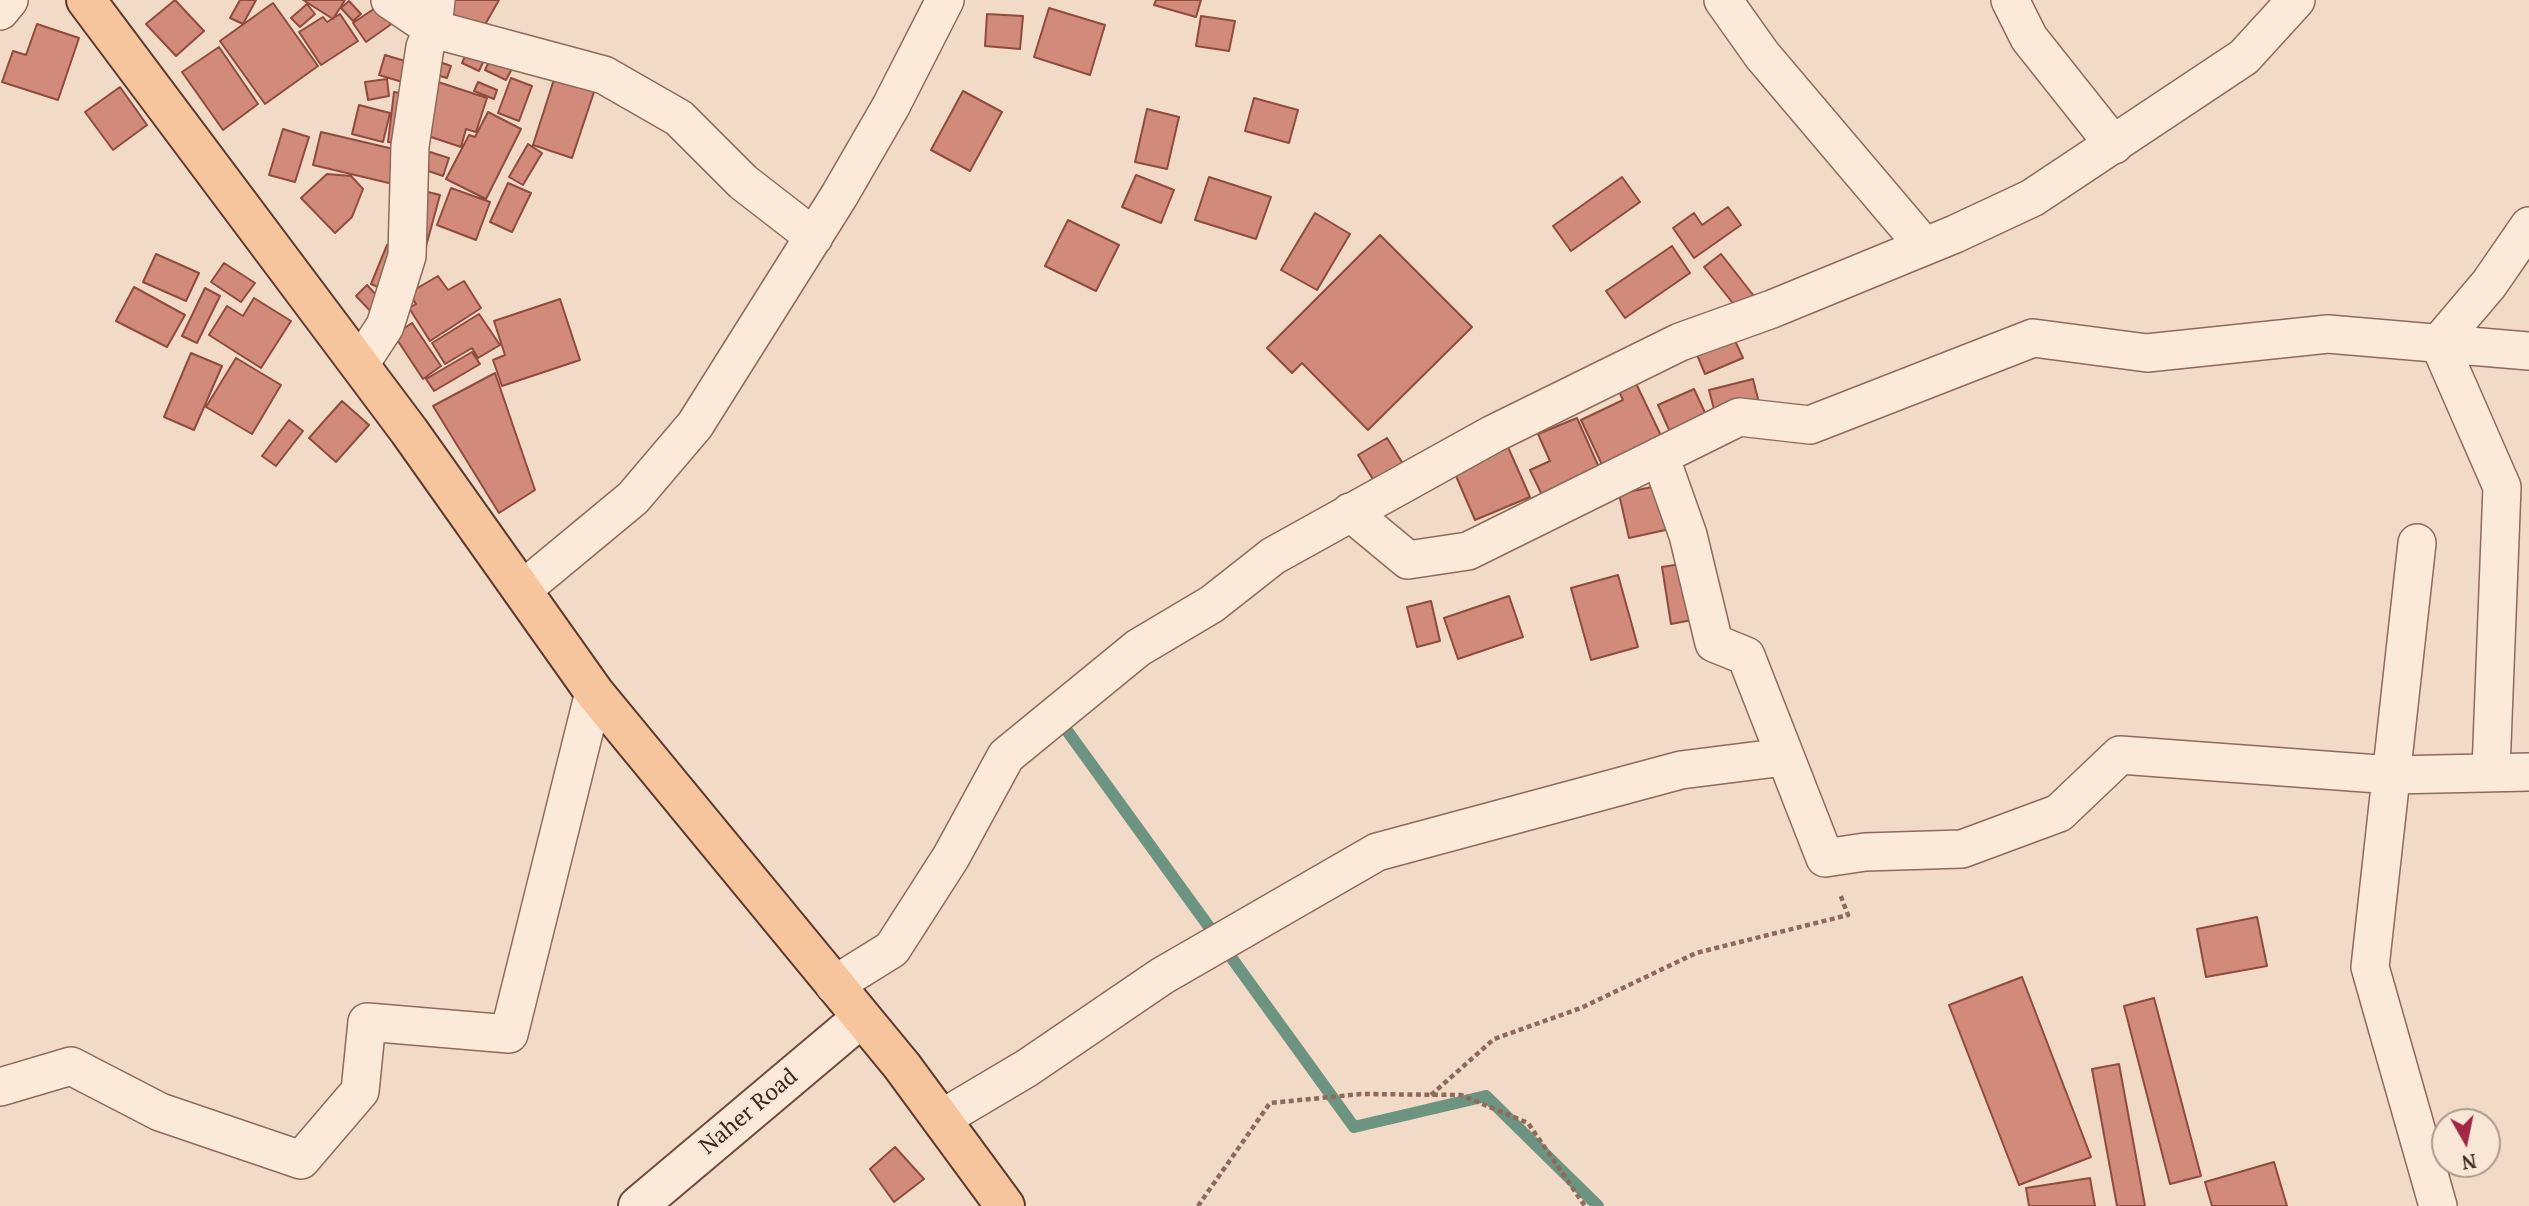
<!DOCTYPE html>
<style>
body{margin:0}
#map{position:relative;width:2529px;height:1206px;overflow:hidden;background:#f1dac6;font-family:"PT Serif",serif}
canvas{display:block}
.north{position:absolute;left:2431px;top:1108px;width:70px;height:70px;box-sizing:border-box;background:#f8e7d6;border:2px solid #ad9a8d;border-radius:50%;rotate:171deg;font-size:19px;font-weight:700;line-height:28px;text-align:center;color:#3d271f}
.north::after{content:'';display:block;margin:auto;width:24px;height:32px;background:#a12643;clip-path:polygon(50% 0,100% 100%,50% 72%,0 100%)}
</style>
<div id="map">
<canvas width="2529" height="1206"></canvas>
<div class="north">N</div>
</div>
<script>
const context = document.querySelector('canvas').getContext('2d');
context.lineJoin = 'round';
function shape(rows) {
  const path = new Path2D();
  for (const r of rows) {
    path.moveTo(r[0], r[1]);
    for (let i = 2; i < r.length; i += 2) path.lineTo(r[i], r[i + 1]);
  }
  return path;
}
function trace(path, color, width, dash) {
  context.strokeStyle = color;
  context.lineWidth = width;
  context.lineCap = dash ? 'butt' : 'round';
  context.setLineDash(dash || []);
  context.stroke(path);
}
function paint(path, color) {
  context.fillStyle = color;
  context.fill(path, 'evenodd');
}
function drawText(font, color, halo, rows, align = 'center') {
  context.font = font + ' "PT Serif",serif';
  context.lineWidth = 5;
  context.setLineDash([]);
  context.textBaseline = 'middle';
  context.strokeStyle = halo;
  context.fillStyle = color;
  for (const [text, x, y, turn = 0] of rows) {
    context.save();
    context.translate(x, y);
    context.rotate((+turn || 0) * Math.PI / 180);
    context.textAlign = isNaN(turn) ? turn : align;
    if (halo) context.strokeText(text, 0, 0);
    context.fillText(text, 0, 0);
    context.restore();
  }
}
const stream = shape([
 [1068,732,1354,1127,1486,1096,1598,1206]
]);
const building = shape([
 [175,0,204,31,176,56,146,24,175,0],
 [240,0,256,0,243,24,230,18,240,0],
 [303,0,345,0,333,19,303,0],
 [387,0,400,18,366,42,353,23,387,0],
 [445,0,499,0,478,37,437,13,445,0],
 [1156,0,1201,0,1196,17,1154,5,1156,0],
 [349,1,361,14,353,21,341,8,349,1],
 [273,3,318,66,265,104,220,41,273,3],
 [307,4,315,14,300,27,291,18,307,4],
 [1049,8,1105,25,1090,75,1034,57,1049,8],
 [340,14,358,41,321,65,299,32,323,17,327,22,340,14],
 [987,14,1023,16,1020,49,985,46,987,14],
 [1201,16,1235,21,1229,51,1196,46,1201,16],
 [37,24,79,38,58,100,2,82,13,51,26,55,37,24],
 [219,47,258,104,223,130,182,72,219,47],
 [468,50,485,58,479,71,462,63,468,50],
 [494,50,516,61,506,80,485,70,494,50],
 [385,55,415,64,409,84,379,75,385,55],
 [437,61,451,66,447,78,433,74,437,61],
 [558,67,598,80,572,158,533,145,558,67],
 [511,78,532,86,519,121,498,113,511,78],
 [387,79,389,96,368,100,365,82,387,79],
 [432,80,487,98,476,132,466,129,461,147,416,132,432,80],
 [478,82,497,90,494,99,474,91,478,82],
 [120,87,147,125,113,150,85,112,120,87],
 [963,91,1002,112,970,171,931,150,963,91],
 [394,92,413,95,406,145,388,142,394,92],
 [1254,98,1298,110,1289,143,1245,131,1254,98],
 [359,105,390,113,383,142,352,134,359,105],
 [1147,109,1179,117,1167,169,1135,162,1147,109],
 [488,112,521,129,486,199,446,179,469,135,475,137,488,112],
 [283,129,309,137,295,182,269,175,283,129],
 [321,132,402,151,393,184,313,165,321,132],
 [528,144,542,153,523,185,509,177,528,144],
 [417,148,449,158,443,176,411,165,417,148],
 [327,174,351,176,363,189,352,217,335,233,301,198,327,174],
 [1136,175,1174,190,1161,223,1122,207,1136,175],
 [1209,177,1271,197,1256,239,1195,220,1209,177],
 [1622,177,1640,202,1571,251,1553,226,1622,177],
 [508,183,531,193,512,232,490,222,508,183],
 [451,188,490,202,476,240,437,225,451,188],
 [424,191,440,195,425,250,424,191],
 [1728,207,1741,225,1694,258,1673,228,1694,213,1702,225,1728,207],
 [1315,213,1350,234,1317,290,1281,270,1315,213],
 [1068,220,1119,245,1096,291,1045,266,1068,220],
 [1380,235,1472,327,1368,430,1302,363,1292,373,1267,348,1380,235],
 [387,245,405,253,389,292,371,284,387,245],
 [1672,246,1690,273,1625,318,1606,291,1672,246],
 [156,254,199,273,186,301,143,282,156,254],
 [1721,254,1757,300,1740,312,1704,267,1721,254],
 [224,263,255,283,241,302,211,282,224,263],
 [438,276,448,290,464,281,481,308,430,341,409,308,416,304,409,293,438,276],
 [367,285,388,308,377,318,356,296,367,285],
 [134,287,185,315,167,347,116,321,134,287],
 [205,288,220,296,197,343,182,336,205,288],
 [254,298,291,321,261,368,209,335,227,306,243,316,254,298],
 [560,299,580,360,502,386,493,360,505,355,494,321,560,299],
 [479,314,500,345,478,358,472,348,445,364,432,343,479,314],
 [412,323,441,366,423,379,394,335,412,323],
 [1732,334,1743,358,1705,374,1695,350,1732,334],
 [472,352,480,364,434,391,426,379,472,352],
 [191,353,222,366,194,430,164,417,191,353],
 [236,358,281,385,252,434,206,407,236,358],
 [495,373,535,490,499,513,433,406,495,373],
 [1631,373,1665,444,1605,471,1581,420,1623,400,1614,380,1631,373],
 [1753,379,1760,407,1716,417,1709,390,1753,379],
 [1694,389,1707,417,1671,434,1658,405,1694,389],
 [342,401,369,425,336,462,309,438,342,401],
 [1577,418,1601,472,1543,497,1530,470,1550,461,1538,434,1577,418],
 [289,420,303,431,276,466,262,456,289,420],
 [1387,438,1408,472,1379,489,1358,455,1387,438],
 [1504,438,1530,497,1475,520,1456,476,1437,484,1504,438],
 [1661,485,1670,529,1629,538,1619,494,1661,485],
 [1687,563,1697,619,1671,624,1662,567,1687,563],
 [1618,575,1638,647,1591,660,1571,588,1618,575],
 [1509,596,1523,637,1458,659,1444,618,1509,596],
 [1431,601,1440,641,1417,647,1407,607,1431,601],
 [2257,917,2267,966,2206,977,2197,929,2257,917],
 [2022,977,2091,1157,2019,1185,1949,1005,2022,977],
 [2154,998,2201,1176,2170,1184,2124,1006,2154,998],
 [2119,1064,2145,1206,2117,1206,2092,1069,2119,1064],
 [895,1147,924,1179,894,1202,870,1169,895,1147],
 [2274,1162,2287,1206,2212,1206,2205,1182,2274,1162],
 [2090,1178,2095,1206,2029,1206,2026,1188,2090,1178]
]);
const path = shape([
 [1431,1095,1494,1039,1581,1008,1696,953,1848,915,1840,894],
 [1198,1206,1270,1103,1361,1094,1461,1095,1528,1123,1585,1206]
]);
const street = shape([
 [390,0,433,29,604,75,679,118,743,182,814,237],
 [1723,0,1762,55,1924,246],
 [2010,0,2029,38,2114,145],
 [0,11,9,0],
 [360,364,385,326,407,256,410,146,425,47,433,29,436,0],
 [1660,456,1688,535,1714,643,1746,656,1825,858,1865,852,1962,849,2059,813,2120,755,2392,775,2529,772],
 [1350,512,1408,560,1468,551,1739,417,1810,425,2033,338,2147,353,2328,334,2529,351],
 [2417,543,2370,967,2438,1206],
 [522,590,633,498,695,425,839,196,891,106,945,0],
 [2491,770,2502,487,2439,343,2489,284,2529,226],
 [834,985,892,949,951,857,1006,756,1138,648,1212,604,1273,556,1493,434,1680,342,1772,309,1955,234,2032,198,2244,57,2296,0],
 [0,1087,71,1066,160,1112,301,1160,360,1091,367,1022,509,1034,594,692],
 [941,1119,1027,1068,1162,976,1377,852,1681,770,1784,757]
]);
const secondary = shape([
 [638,1206,860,1019]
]);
const primary = shape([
 [86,0,409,431,594,692,902,1066,1005,1206]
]);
const streetNames = [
 ["Naher Road",749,1112,-40]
];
trace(stream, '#6d9481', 12);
paint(building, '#d28a7a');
trace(building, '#8f4c3e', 2);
trace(street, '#8e6a5a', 40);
trace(secondary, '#704b3d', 42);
trace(primary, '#5c392e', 42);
trace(path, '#8e6a5a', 4.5, [5, 3.5]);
trace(street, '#fbeada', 37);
trace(secondary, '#fbeada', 38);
trace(primary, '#f6c59d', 38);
drawText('23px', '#3d271f', '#f8e7d6', streetNames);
</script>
